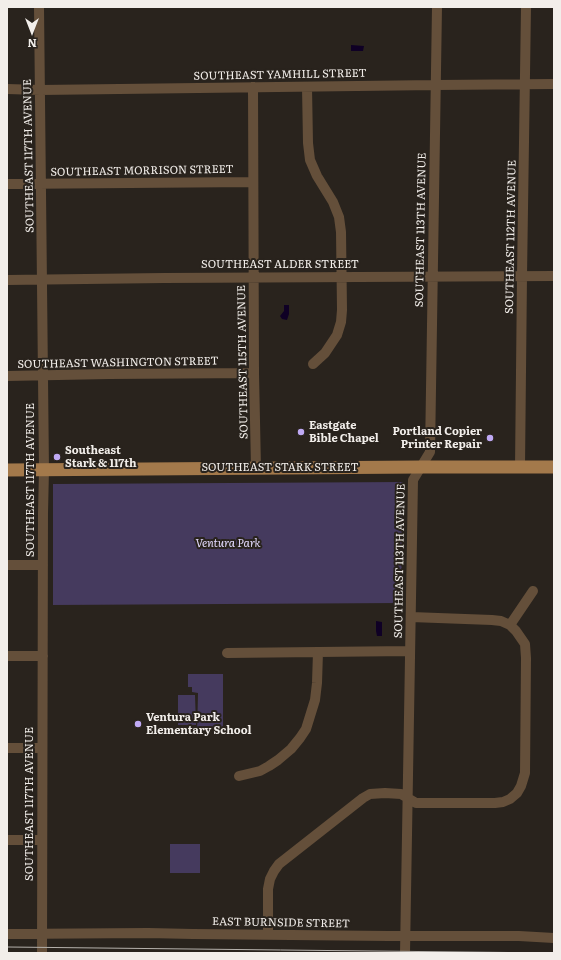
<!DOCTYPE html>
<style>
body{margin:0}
#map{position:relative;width:561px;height:960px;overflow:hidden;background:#29231d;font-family:Literata,serif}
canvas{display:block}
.frame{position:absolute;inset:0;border:8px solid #f2eeea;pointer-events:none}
.north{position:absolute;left:12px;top:12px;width:40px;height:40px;-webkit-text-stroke:3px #29231d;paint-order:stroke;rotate:180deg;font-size:11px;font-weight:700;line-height:16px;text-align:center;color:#f2eeea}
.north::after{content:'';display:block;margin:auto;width:14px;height:18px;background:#f2eeea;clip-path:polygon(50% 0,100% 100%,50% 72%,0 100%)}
</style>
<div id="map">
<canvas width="561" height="960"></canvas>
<div class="frame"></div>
<div class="north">N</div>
</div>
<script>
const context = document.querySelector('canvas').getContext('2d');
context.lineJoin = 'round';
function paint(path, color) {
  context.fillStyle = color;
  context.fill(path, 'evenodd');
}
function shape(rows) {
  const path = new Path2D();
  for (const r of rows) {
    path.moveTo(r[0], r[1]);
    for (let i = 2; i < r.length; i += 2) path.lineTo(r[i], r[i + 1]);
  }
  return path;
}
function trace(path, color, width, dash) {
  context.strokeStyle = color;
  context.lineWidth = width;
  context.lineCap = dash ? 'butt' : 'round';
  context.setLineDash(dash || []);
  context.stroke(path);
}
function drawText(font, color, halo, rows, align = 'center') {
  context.font = font + ' Literata,serif';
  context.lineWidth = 4;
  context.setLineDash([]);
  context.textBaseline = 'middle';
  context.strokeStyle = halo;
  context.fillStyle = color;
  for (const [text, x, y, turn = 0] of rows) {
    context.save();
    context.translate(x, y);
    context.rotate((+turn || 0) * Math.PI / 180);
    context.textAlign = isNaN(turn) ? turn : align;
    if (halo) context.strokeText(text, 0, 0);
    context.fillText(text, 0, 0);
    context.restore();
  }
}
const green = shape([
 [403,482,401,603,53,605,53,484],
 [188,674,223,674,223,727,208,727,207,735,197,735,198,693,192,692,192,687,188,687],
 [178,695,195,695,196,725,178,725],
 [170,844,200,844,200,873,170,873]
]);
const water = shape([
 [351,45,364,46,363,51,351,51],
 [284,305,289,305,289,314,287,320,282,319,280,316,284,311],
 [376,621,382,622,382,636,377,636,376,631]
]);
const minor = shape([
 [39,7,44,470,43,513,42,953],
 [253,87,254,373,256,468],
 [307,87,308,143,310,160,317,176,333,202,339,217,341,232,342,310,341,322,337,335,325,353,313,364],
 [7,89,40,90,436,85,554,84],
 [7,184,253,182],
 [7,280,164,278,554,276],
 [7,376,109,374,254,373],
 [520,467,522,276,526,7],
 [7,565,43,565],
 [510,625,533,591],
 [227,653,410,651],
 [7,656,43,656],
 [7,748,42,748],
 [239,776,260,771,269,766,278,760,291,749,300,738,306,729,315,700,317,683,318,652],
 [7,840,42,840],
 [7,934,148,933,193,934,389,936,519,936,554,938],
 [268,935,268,889,270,879,274,871,279,864,363,798,370,794,385,793,401,794,416,803,495,803,503,802,510,799,517,793,521,786,525,773,526,658,525,644,516,631,510,625,501,621,492,620,411,617],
 [405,953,413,480,430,452,437,7]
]);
const major = shape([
 [7,470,421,467,554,467]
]);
const tram = shape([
 [7,947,554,953]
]);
const markers = [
 [301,432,4,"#bfa9f4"],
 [490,438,4,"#bfa9f4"],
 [57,457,4,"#bfa9f4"],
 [138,724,4,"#bfa9f4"]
];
const streetNames = [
 ["SOUTHEAST YAMHILL STREET",280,75,-1],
 ["SOUTHEAST 117TH AVENUE",29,156,-91],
 ["SOUTHEAST MORRISON STREET",142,171,-1],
 ["SOUTHEAST 113TH AVENUE",421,230,-89],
 ["SOUTHEAST 112TH AVENUE",511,237,-89],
 ["SOUTHEAST ALDER STREET",280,265],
 ["SOUTHEAST 115TH AVENUE",243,362,-91],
 ["SOUTHEAST WASHINGTON STREET",118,363,-1],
 ["SOUTHEAST STARK STREET",280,468],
 ["SOUTHEAST 117TH AVENUE",31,480,-90],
 ["SOUTHEAST 113TH AVENUE",400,561,-89],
 ["SOUTHEAST 117TH AVENUE",30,804,-90],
 ["EAST BURNSIDE STREET",281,923,1]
];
const poiNames = [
 ["Eastgate",309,426],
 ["Bible Chapel",309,439],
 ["Portland Copier",482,432,"right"],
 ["Printer Repair",482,445,"right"],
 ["Southeast",65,451],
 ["Stark & 117th",65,464],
 ["Ventura Park",146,718],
 ["Elementary School",146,731]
];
const parkNames = [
 ["Ventura Park",228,544]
];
paint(green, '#453a5e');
paint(water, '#0f0025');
trace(minor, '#644f3a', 10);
trace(major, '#a3794b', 13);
trace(tram, '#b6b2ad', 1);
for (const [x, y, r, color] of markers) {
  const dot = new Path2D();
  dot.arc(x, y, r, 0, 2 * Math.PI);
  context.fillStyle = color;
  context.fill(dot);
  trace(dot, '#29231d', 1.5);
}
drawText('11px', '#f2eeea', '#29231d', streetNames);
drawText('bold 11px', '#f2eeea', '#29231d', poiNames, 'left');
drawText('italic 11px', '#e2d9fd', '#29231d', parkNames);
</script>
